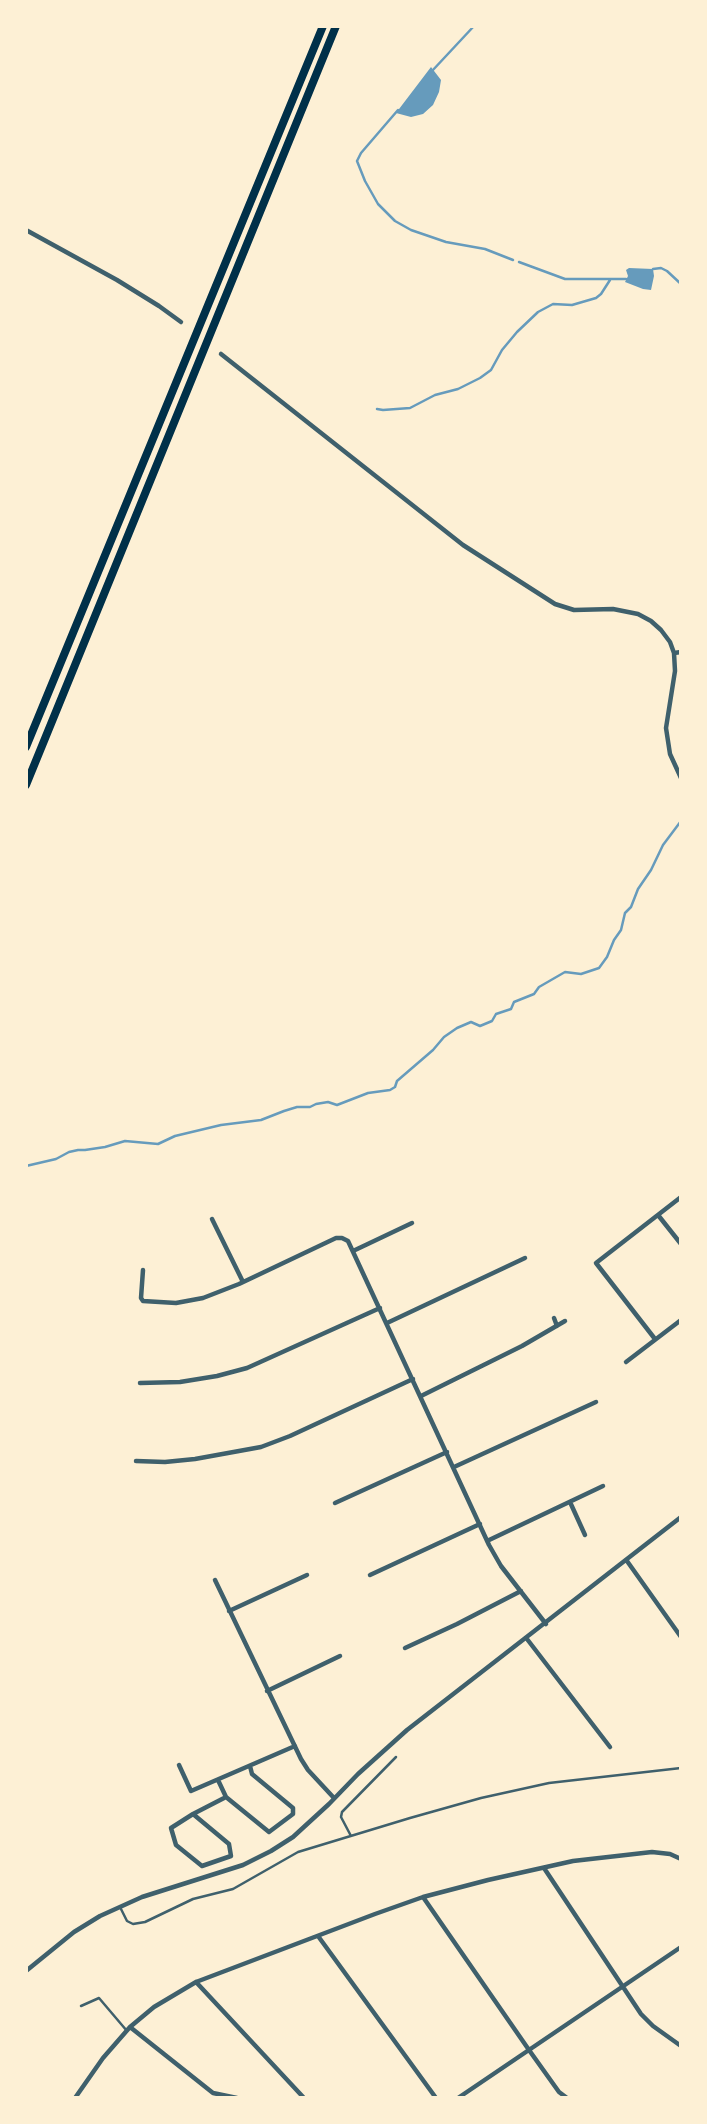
<!DOCTYPE html>
<style>
body{margin:0}
#map{position:relative;width:707px;height:2124px;overflow:hidden;background:#fdf0d5;font-family:"Archivo Narrow",sans-serif}
canvas{display:block}
.frame{position:absolute;inset:0;border:28px solid #fdf0d5;pointer-events:none}
</style>
<div id="map">
<canvas width="707" height="2124"></canvas>
<div class="frame"></div>
</div>
<script>
const context = document.querySelector('canvas').getContext('2d');
context.lineJoin = 'round';
function paint(path, color) {
  context.fillStyle = color;
  context.fill(path, 'evenodd');
}
function shape(rows) {
  const path = new Path2D();
  for (const r of rows) {
    path.moveTo(r[0], r[1]);
    for (let i = 2; i < r.length; i += 2) path.lineTo(r[i], r[i + 1]);
  }
  return path;
}
function trace(path, color, width, dash) {
  context.strokeStyle = color;
  context.lineWidth = width;
  context.lineCap = dash ? 'butt' : 'round';
  context.setLineDash(dash || []);
  context.stroke(path);
}
const water = shape([
 [431,67,441,80,439,92,433,105,423,114,411,117,396,113],
 [629,268,653,269,654,276,651,290,643,289,625,282,628,276,626,270]
]);
const stream = shape([
 [432,71,474,26],
 [398,110,361,153,357,161,365,181,378,204,395,221,411,230,446,242,485,249,513,260],
 [519,262,565,279,626,279],
 [653,269,661,268,667,271,681,284],
 [377,409,383,410,410,408,435,395,458,389,480,378,491,370,502,350,517,332,538,312,553,304,572,305,596,298,601,294,610,280],
 [26,1166,56,1159,69,1152,78,1150,85,1150,105,1147,125,1141,158,1144,175,1136,221,1125,261,1120,284,1111,297,1107,310,1107,316,1104,328,1102,337,1105,368,1093,390,1090,395,1087,397,1081,433,1050,444,1037,457,1028,471,1022,480,1026,492,1021,496,1014,511,1009,514,1002,534,994,539,987,565,972,581,974,599,968,607,957,614,940,621,930,625,913,631,907,638,889,651,870,663,845,681,821]
]);
const service = shape([
 [351,1836,341,1817,342,1812,396,1757],
 [120,1907,127,1921,133,1924,145,1922,193,1899,233,1889,298,1852,410,1818,481,1798,549,1783,681,1768],
 [81,2006,99,1998,127,2031]
]);
const minor = shape([
 [26,230,117,280,159,306,181,322],
 [221,354,463,545,555,604,574,610,613,609,638,614,651,621,661,630,670,642,674,653],
 [681,652,674,653,675,671,666,728,670,754,681,778],
 [658,1215,681,1244],
 [212,1219,243,1282],
 [353,1251,412,1223],
 [143,1270,141,1298,143,1301,176,1303,203,1298,239,1284,336,1238,342,1238,348,1241,489,1545,501,1566,546,1624],
 [554,1318,557,1326],
 [387,1323,525,1258],
 [655,1339,596,1263,681,1197],
 [626,1362,681,1320],
 [140,1383,180,1382,217,1376,247,1368,380,1308],
 [421,1396,522,1346,565,1321],
 [136,1461,165,1462,195,1459,261,1447,290,1436,413,1379],
 [454,1467,596,1402],
 [570,1502,585,1535],
 [335,1503,447,1452],
 [487,1541,603,1486],
 [627,1561,681,1637],
 [370,1575,480,1524],
 [215,1580,301,1759,308,1770,334,1798],
 [229,1611,307,1575],
 [527,1639,610,1747],
 [405,1648,457,1624,521,1591],
 [267,1691,340,1656],
 [179,1765,191,1791,295,1746],
 [218,1780,226,1797,269,1832,293,1814,293,1808,252,1774,250,1766],
 [193,1814,171,1828,176,1845,202,1866,231,1856,229,1844,193,1814,226,1797],
 [544,1868,641,2014,653,2026,681,2046],
 [423,1897,529,2050,559,2092,567,2098],
 [318,1936,436,2098],
 [26,1971,74,1932,100,1916,142,1897,243,1865,271,1851,293,1837,329,1804,358,1774,407,1730,681,1517],
 [196,1982,304,2098],
 [130,2027,213,2093,237,2098],
 [75,2098,103,2058,130,2027,154,2007,196,1982,375,1914,423,1897,488,1880,573,1861,652,1852,670,1854,681,1859],
 [458,2098,681,1947]
]);
const trunk = shape([
 [26,747,323,26],
 [26,785,336,26]
]);
paint(water, '#669bbc');
trace(stream, '#669bbc', 2.5);
trace(service, '#3f606c', 2.5);
trace(minor, '#3f606c', 4.5);
trace(trunk, '#003049', 8);
</script>
